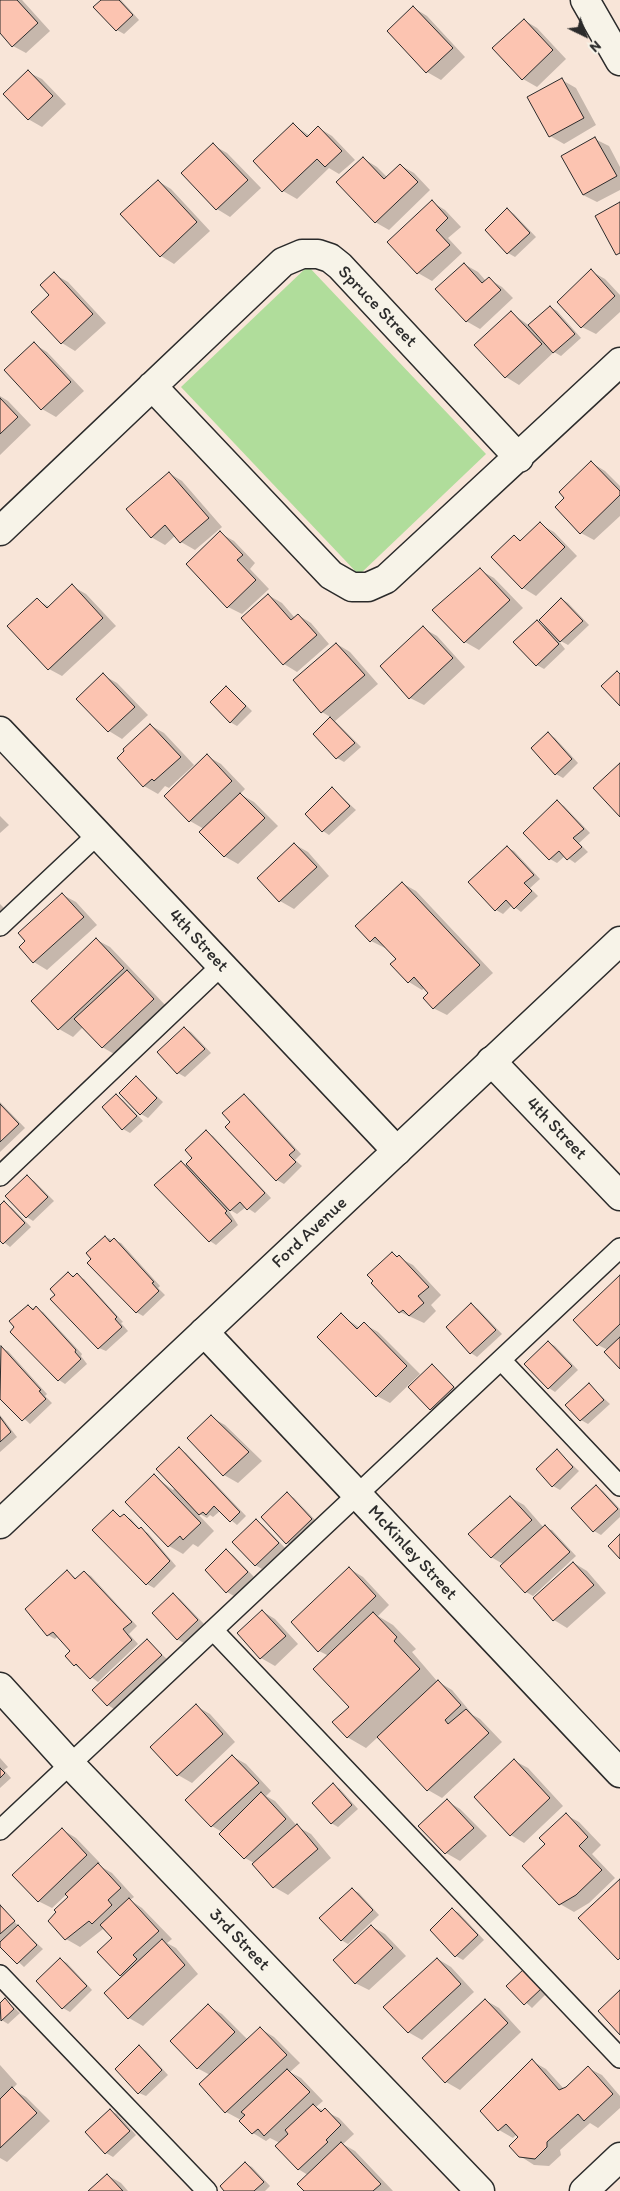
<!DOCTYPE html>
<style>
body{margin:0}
#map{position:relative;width:620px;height:2191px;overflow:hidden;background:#f8e5d8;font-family:Itim,sans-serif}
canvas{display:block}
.north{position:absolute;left:560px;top:10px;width:50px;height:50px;-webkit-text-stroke:4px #f7f3e8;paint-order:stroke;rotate:138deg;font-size:14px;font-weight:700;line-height:20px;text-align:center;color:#2b2b2b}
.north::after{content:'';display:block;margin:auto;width:18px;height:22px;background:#2b2b2b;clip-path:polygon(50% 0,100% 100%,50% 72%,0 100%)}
</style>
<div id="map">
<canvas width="620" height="2191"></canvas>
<div class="north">N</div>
</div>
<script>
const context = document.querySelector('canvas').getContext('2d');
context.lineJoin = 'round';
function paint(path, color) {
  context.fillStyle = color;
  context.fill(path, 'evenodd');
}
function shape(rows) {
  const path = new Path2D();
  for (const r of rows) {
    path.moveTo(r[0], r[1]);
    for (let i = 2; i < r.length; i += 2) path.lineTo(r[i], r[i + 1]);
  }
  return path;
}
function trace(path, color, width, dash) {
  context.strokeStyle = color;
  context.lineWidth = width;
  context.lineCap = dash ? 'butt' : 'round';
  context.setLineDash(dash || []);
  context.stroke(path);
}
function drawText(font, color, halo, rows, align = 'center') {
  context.font = font + ' Itim,sans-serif';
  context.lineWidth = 4;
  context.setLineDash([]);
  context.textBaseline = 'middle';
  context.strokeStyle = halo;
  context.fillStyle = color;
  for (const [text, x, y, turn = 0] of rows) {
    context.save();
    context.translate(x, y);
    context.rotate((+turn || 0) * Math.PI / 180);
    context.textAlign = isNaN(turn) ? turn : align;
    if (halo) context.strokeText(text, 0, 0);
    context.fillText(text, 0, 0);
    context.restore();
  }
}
const green = shape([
 [308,266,486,454,359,575,181,387]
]);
const shadow = shape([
 [0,0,22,0,50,31,26,53,13,46,0,31],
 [103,0,121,0,139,20,124,34,117,30,95,7],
 [414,8,427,16,465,57,441,80,427,72,389,31],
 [524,20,537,28,566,59,537,87,523,79],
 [28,72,42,79,66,104,42,127,28,119],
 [562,80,576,88,596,125,564,144,550,136],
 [294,125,310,136,319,128,332,136,355,160,339,174,329,168,297,199,283,191,255,162],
 [595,139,609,146,620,167,620,190,597,202,583,195],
 [213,145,227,153,261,188,230,217,217,209],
 [364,159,377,167,387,177,400,165,414,173,430,190,389,230,375,222],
 [158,181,171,189,210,231,174,264,161,256],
 [432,202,445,210,461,227,448,238,462,253,432,281,418,273,389,242],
 [508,210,514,214,536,237,515,257,508,253],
 [464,264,478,272,486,281,489,279,502,287,513,298,480,329,466,321],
 [591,271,605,279,620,295,620,312,596,334,582,327],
 [54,274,68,282,106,323,75,351,62,343,51,295],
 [550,307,557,311,581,338,561,356,554,352,519,385,506,377,511,313,530,326],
 [34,344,47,352,84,391,56,417,42,409],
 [0,396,8,401,31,425,0,455],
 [592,463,605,471,620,486,620,516,594,540,581,533,566,498],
 [169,473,182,481,222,527,195,550,181,542,176,535,165,545,151,537],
 [540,524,554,532,577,556,536,596,523,588,514,536,522,541],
 [220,533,234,541,255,563,250,569,269,589,242,614,228,607],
 [480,570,494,578,523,608,479,650,465,642,434,610],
 [72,586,86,594,116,626,62,676,49,669,37,600,50,607],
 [268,595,282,603,295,618,298,615,311,623,329,644,297,672,284,664],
 [562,599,568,603,589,625,568,645,557,639,565,649,544,669,537,665,515,642,537,622,547,628],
 [423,628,437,636,465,667,424,705,410,698],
 [337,644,350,652,378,684,335,721,361,747,344,762,337,758,314,734,332,718,322,712,295,680],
 [103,675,117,683,148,715,122,739,109,731],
 [227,687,252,711,237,726,230,722],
 [150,725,164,733,194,765,169,788,165,786,158,794,144,786],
 [548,734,555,738,578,763,563,778,556,774],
 [207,756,221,764,245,789,240,794,254,802,278,826,238,864,224,856,204,829,190,821],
 [333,789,356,810,329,835,323,831],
 [557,802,564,806,590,833,579,843,588,852,575,863,565,856,557,863,550,859,525,833],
 [0,816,9,825,0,833],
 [294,844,308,852,329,876,294,909,280,901,258,878],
 [508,848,514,851,540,879,530,888,538,896,521,912,512,905,503,914,496,910,470,882],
 [402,883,416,891,493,973,447,1015,433,1008,430,993,425,987,422,990,409,982,398,960,386,947,385,948,371,941],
 [63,895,76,902,97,925,47,970,34,962,20,948],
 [0,904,7,911,0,917],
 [97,940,110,947,167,1007,116,1055,102,1047,83,1027,73,1037,59,1029],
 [184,1028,191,1032,211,1053,185,1077,178,1073,159,1052],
 [137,1078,163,1102,148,1118,141,1114],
 [116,1096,123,1100,143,1121,130,1133,123,1129,104,1108],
 [244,1096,251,1100,301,1154,295,1160,302,1166,284,1184,277,1180,232,1122],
 [0,1102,25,1128,0,1152],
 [206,1132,213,1136,271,1198,255,1213,246,1207,237,1214,227,1208,238,1225,216,1245,210,1241,181,1162,186,1165,194,1158],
 [27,1177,34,1181,54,1201,33,1221,27,1217],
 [4,1203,11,1207,31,1227,10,1247,0,1239,0,1207],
 [105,1237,121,1243,160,1286,158,1288,165,1295,143,1316,136,1312],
 [392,1254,413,1265,441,1295,431,1305,436,1311,424,1323,400,1312],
 [68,1274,84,1279,123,1322,121,1323,128,1331,106,1351,99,1348,56,1295],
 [620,1276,620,1367,608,1350,598,1345],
 [472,1305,478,1309,502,1334,477,1357,471,1353],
 [28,1306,43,1312,82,1354,81,1356,87,1364,65,1384,59,1380],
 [341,1315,360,1328,364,1324,378,1332,420,1374,390,1403,377,1396],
 [548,1342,555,1346,578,1370,555,1392,549,1388],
 [1,1348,8,1351,47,1394,45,1396,52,1403,30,1424,0,1396],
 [432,1366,460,1392,438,1413,431,1409],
 [589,1385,610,1404,588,1424,581,1420,567,1405],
 [0,1415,17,1437,0,1452],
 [211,1417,225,1425,262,1461,238,1483,224,1475,189,1438],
 [179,1449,186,1453,246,1516,237,1525,220,1511,213,1517,210,1515,207,1518,196,1512,214,1531,198,1547,193,1544,183,1554,169,1546,154,1476,173,1490,175,1488],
 [557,1451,579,1471,560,1490,553,1486],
 [596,1487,603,1491,620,1509,620,1517,601,1535,594,1531,573,1508],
 [287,1494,294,1498,318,1523,293,1546,286,1543],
 [510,1497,524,1505,544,1528,552,1530,576,1556,533,1596,526,1592,503,1564,491,1557],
 [113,1512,122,1518,124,1516,131,1519,140,1529,148,1533,176,1566,154,1588,147,1584],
 [257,1521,263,1525,285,1548,262,1569,255,1565],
 [227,1551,233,1555,254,1577,234,1596,227,1592],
 [574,1563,587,1571,606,1593,567,1628,554,1620],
 [350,1569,363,1577,389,1605,378,1616,393,1625,416,1649,412,1652,437,1681,452,1690,473,1715,480,1719,502,1742,442,1798,428,1790,378,1737,366,1748,347,1737,351,1707,329,1656,319,1651],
 [67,1572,77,1579,84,1572,91,1576,137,1626,129,1634,138,1644,98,1682,75,1665,72,1651,58,1636,55,1639,48,1635,27,1610],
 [173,1595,180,1599,204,1624,184,1643,177,1639],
 [262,1611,275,1619,298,1644,275,1666,261,1658,238,1633],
 [147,1641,168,1660,114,1709,108,1705],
 [196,1706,210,1714,235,1742,192,1783,178,1775],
 [232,1756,246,1764,271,1791,266,1796,275,1801,298,1827,311,1834,331,1858,288,1895,274,1887,254,1863,245,1858,222,1832,212,1826,186,1800],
 [0,1758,8,1767,4,1770,11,1778,0,1788],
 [515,1761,528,1768,563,1806,524,1843,511,1835],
 [333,1785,340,1789,358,1809,338,1827,331,1823],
 [447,1801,460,1809,487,1836,460,1861,446,1853,420,1826],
 [566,1815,579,1822,601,1845,592,1854,615,1878,589,1903,574,1912,560,1904,547,1844],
 [63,1830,76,1838,100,1863,98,1865,112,1873,134,1897,130,1900,142,1908,172,1939,167,1943,176,1948,198,1974,143,2026,129,2018,123,1977,120,1975,114,1938,103,1929,80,1947,66,1939,70,1897,67,1894,52,1908,38,1901],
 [352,1889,359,1893,379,1915,348,1944,341,1940],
 [0,1904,19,1927,43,1949,24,1967,0,1945],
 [452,1909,459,1913,484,1940,463,1960,456,1956,431,1930],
 [371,1926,385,1934,406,1956,369,1990,355,1983],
 [60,1959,67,1963,92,1990,70,2012,63,2008],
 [438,1959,451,1967,474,1992,422,2040,408,2032],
 [524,1971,548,1992,532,2008,508,1986],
 [5,2000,20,2013,8,2024,0,2019,0,2004],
 [485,2000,499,2008,521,2032,460,2090,446,2082],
 [208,2006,222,2014,248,2040,261,2029,274,2037,300,2063,290,2072,301,2078,323,2101,316,2107,339,2118,354,2134,343,2144,355,2151,393,2191,306,2191,308,2175,298,2169,280,2143,270,2138,266,2141,253,2133,241,2120,226,2112,210,2075,197,2068],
 [139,2047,146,2051,168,2075,146,2096,139,2093],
 [532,2061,546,2069,564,2089,588,2068,602,2075,620,2096,620,2108,598,2128,590,2123,560,2150,561,2155,549,2166,534,2165,520,2156,520,2137,517,2134,513,2138,499,2130],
 [0,2065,17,2084,12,2089,26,2097,50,2121,7,2162,0,2158],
 [110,2111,117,2114,136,2135,113,2157,106,2153],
 [245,2163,252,2167,270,2186,265,2191,226,2191],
 [107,2175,121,2183,128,2191,90,2191]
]);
const building = shape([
 [0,0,17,0,38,23,12,47,0,33,0,0],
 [101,0,119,0,133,15,116,31,93,7,101,0],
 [413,6,453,48,426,73,387,31,413,6],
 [524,19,553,50,522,80,492,48,524,19],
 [28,70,53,96,28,120,3,94,28,70],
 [562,78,584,118,549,137,527,97,562,78],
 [293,123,307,137,318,126,342,151,325,167,317,159,282,192,253,161,293,123],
 [595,137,617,176,583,195,561,156,595,137],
 [213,143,248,180,216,210,181,173,213,143],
 [363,157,384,179,400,164,418,182,375,223,336,182,363,157],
 [158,180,197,222,160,257,120,214,158,180],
 [432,200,448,218,436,230,450,245,417,274,387,242,432,200],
 [620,202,620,253,616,255,595,216,620,202],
 [507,208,530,233,507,254,485,230,507,208],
 [464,263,482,283,489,277,501,290,466,322,435,289,464,263],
 [591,269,615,296,581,328,557,302,591,269],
 [54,272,93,314,61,344,31,312,49,295,40,285,54,272],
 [550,306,575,334,553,353,528,325,550,306],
 [511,311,542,344,505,378,474,345,511,311],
 [34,342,71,382,41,410,4,370,34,342],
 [0,398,18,417,0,434,0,398],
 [591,461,620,491,620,495,580,534,555,507,564,498,559,492,591,461],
 [169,472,209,518,180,543,165,525,151,538,126,509,169,472],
 [540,522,565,547,522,589,491,557,514,535,520,541,540,522],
 [220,531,243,555,237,560,256,580,227,608,186,564,220,531],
 [480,568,510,600,464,643,432,610,480,568],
 [72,584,103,618,48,670,7,626,37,598,47,608,72,584],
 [268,594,291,620,298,614,317,635,283,665,241,618,268,594],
 [561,598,583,621,560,642,539,620,561,598],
 [537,620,559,644,536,666,513,642,537,620],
 [423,626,453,658,409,699,380,666,423,626],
 [336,643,365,675,321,713,293,680,336,643],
 [617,671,620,674,620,706,601,686,617,671],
 [103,673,135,707,108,732,76,699,103,673],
 [226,686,246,706,230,723,210,702,226,686],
 [330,717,355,743,336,759,313,734,330,717],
 [150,724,181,757,154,781,152,779,143,787,117,758,124,751,123,749,150,724],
 [548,732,572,759,555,775,531,748,548,732],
 [207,754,232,781,189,822,164,796,207,754],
 [620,763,620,817,593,788,620,763],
 [332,787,350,806,322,832,305,814,332,787],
 [240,793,265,818,224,857,199,832,240,793],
 [557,800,584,829,573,838,582,847,567,860,559,851,549,860,523,833,557,800],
 [294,843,317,867,279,902,257,878,294,843],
 [507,846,534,875,524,883,532,891,514,909,506,900,495,911,468,882,507,846],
 [402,882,480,965,433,1009,423,998,428,993,414,977,408,983,390,964,396,959,375,937,370,942,355,926,402,882],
 [62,893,84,917,33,963,19,947,25,941,18,933,62,893],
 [96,938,124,968,58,1030,31,1001,96,938],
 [127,970,154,999,102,1048,74,1019,127,970],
 [184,1027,205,1049,177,1074,157,1052,184,1027],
 [136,1076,157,1098,140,1115,119,1093,136,1076],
 [116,1094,137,1116,122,1130,102,1107,116,1094],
 [244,1094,295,1150,289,1155,296,1162,276,1181,225,1127,230,1122,222,1113,244,1094],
 [0,1104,19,1124,0,1142,0,1104],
 [206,1130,265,1193,247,1210,240,1202,230,1211,186,1164,192,1158,185,1150,206,1130],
 [181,1161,227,1211,225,1213,232,1221,209,1242,154,1185,181,1161],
 [27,1175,48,1197,26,1218,5,1196,27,1175],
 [4,1201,25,1223,3,1244,0,1241,0,1205,4,1201],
 [105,1236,110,1242,114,1238,154,1282,152,1283,159,1291,136,1313,87,1263,91,1259,86,1253,105,1236],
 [392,1252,397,1257,399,1255,429,1287,418,1296,424,1303,409,1316,403,1310,399,1313,371,1283,373,1281,367,1275,392,1252],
 [68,1272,73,1277,77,1273,117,1317,115,1319,122,1327,98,1349,50,1299,55,1295,50,1289,68,1272],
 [620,1275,620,1324,597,1346,573,1320,620,1275],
 [471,1303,496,1330,470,1354,446,1327,471,1303],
 [28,1305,33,1310,36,1306,76,1350,75,1352,81,1359,58,1381,10,1332,14,1327,9,1321,28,1305],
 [341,1313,357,1329,364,1322,407,1366,376,1397,317,1337,341,1313],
 [620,1337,620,1369,604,1352,620,1337],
 [548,1341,572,1366,548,1389,524,1364,548,1341],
 [1,1346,41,1390,39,1391,46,1399,22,1421,0,1399,1,1346],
 [432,1364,454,1387,430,1410,408,1387,432,1364],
 [589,1383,604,1400,580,1421,565,1405,589,1383],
 [211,1415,249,1452,223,1476,187,1438,211,1415],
 [0,1417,11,1432,0,1442,0,1417],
 [179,1447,240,1512,230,1522,214,1506,206,1515,203,1512,199,1515,156,1469,179,1447],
 [557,1449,573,1467,552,1487,536,1469,557,1449],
 [154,1474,201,1523,183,1540,180,1536,168,1547,125,1502,154,1474],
 [596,1485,618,1509,593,1532,571,1508,596,1485],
 [287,1492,312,1519,286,1544,261,1517,287,1492],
 [510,1496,532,1520,491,1558,468,1534,510,1496],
 [113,1510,120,1517,124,1514,139,1529,141,1527,170,1561,146,1585,92,1530,113,1510],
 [256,1519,279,1543,255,1566,232,1542,256,1519],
 [545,1525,570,1552,525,1593,500,1566,545,1525],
 [620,1534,620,1559,608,1546,620,1534],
 [226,1549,248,1572,226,1593,205,1570,226,1549],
 [573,1562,594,1585,553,1621,533,1598,573,1562],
 [349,1567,376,1596,318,1652,291,1622,349,1567],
 [67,1570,75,1579,84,1571,132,1622,123,1629,132,1640,90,1679,76,1664,74,1666,65,1656,70,1651,53,1632,47,1636,25,1609,67,1570],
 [173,1593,198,1620,177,1640,152,1613,173,1593],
 [262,1610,286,1636,260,1659,237,1633,262,1610],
 [373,1612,397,1637,394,1641,420,1669,347,1738,332,1722,349,1707,313,1669,373,1612],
 [147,1639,162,1655,107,1706,92,1690,147,1639],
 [438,1680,461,1705,445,1720,448,1724,466,1709,489,1733,427,1791,377,1737,438,1680],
 [196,1704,223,1734,177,1776,150,1747,196,1704],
 [232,1755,259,1783,211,1827,185,1800,232,1755],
 [514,1759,550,1798,510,1836,474,1797,514,1759],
 [0,1768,5,1773,0,1778,0,1768],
 [333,1783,352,1805,331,1824,312,1803,333,1783],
 [261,1792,286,1819,244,1859,219,1834,261,1792],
 [447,1799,474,1828,445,1854,418,1826,447,1799],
 [566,1813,588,1837,579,1846,602,1870,576,1895,559,1905,522,1866,545,1844,539,1838,566,1813],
 [297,1824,318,1849,273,1888,252,1864,297,1824],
 [62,1828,87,1855,38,1902,12,1875,62,1828],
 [98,1863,121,1888,108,1900,112,1905,92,1924,89,1921,65,1940,48,1921,56,1912,54,1910,68,1897,65,1894,98,1863],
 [620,1879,620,1958,618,1960,578,1918,620,1879],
 [352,1888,373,1910,341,1941,319,1918,352,1888],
 [129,1898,159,1931,133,1955,137,1959,120,1976,97,1952,112,1938,100,1925,129,1898],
 [0,1905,15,1921,0,1934,0,1905],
 [452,1908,478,1935,455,1957,430,1930,452,1908],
 [18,1925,37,1945,17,1964,0,1947,0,1942,18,1925],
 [371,1925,393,1948,355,1984,333,1960,371,1925],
 [162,1939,185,1965,128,2019,104,1993,162,1939],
 [60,1958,87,1986,62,2009,36,1981,60,1958],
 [437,1958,461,1984,408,2033,383,2007,437,1958],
 [524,1969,542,1988,524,2005,506,1986,524,1969],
 [620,1990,620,2035,598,2011,620,1990],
 [5,1998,14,2009,1,2021,0,2003,5,1998],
 [485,1999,508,2023,445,2083,422,2058,485,1999],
 [208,2004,235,2032,197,2069,170,2041,208,2004],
 [260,2027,287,2055,225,2113,199,2084,260,2027],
 [139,2045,162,2070,138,2094,115,2069,139,2045],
 [532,2059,559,2090,566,2087,588,2066,613,2094,584,2121,578,2114,547,2142,547,2147,535,2159,519,2157,509,2146,518,2137,506,2124,498,2131,480,2111,532,2059],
 [287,2069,310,2092,264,2136,258,2129,252,2134,239,2121,245,2115,241,2112,287,2069],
 [12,2087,37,2113,0,2148,0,2099,12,2087],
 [313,2104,321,2112,325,2108,341,2125,326,2140,328,2142,298,2170,275,2146,288,2134,285,2130,313,2104],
 [110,2109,130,2131,105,2154,85,2132,110,2109],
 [341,2142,381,2184,373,2191,304,2191,297,2184,341,2142],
 [245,2162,264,2182,254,2191,224,2191,220,2186,245,2162],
 [107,2174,123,2191,88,2191,107,2174]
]);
const service = shape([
 [0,926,98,834],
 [0,1176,222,965],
 [501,1360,620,1486],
 [213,1630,620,2058],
 [0,1830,620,1248],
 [0,1975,207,2191]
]);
const minor = shape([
 [585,0,620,61],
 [152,386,331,575,352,587,368,587,386,579,620,362],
 [0,531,283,262,302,254,318,254,330,258,340,266,519,458],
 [0,731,397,1151],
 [491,1061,620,1196],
 [204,1332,620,1773],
 [0,1687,70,1764,480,2191],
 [584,2191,620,2157]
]);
const secondary = shape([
 [0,1524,620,941]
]);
const streetNames = [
 ["Spruce Street",377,307,46],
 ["4th Street",198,941,47],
 ["4th Street",556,1129,46],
 ["Ford Avenue",310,1233,-43],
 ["McKinley Street",412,1553,47],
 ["3rd Street",239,1940,46]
];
paint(green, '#b0dd9b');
paint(shadow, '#0003');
paint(building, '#fcc4b1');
trace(building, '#2b2b2b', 1);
trace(service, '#2b2b2b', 22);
trace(minor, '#2b2b2b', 31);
trace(secondary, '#2b2b2b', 31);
trace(service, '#f7f3e8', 19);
trace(minor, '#f7f3e8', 28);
trace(secondary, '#f7f3e8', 28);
drawText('18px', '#2b2b2b', '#f7f3e8', streetNames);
</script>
